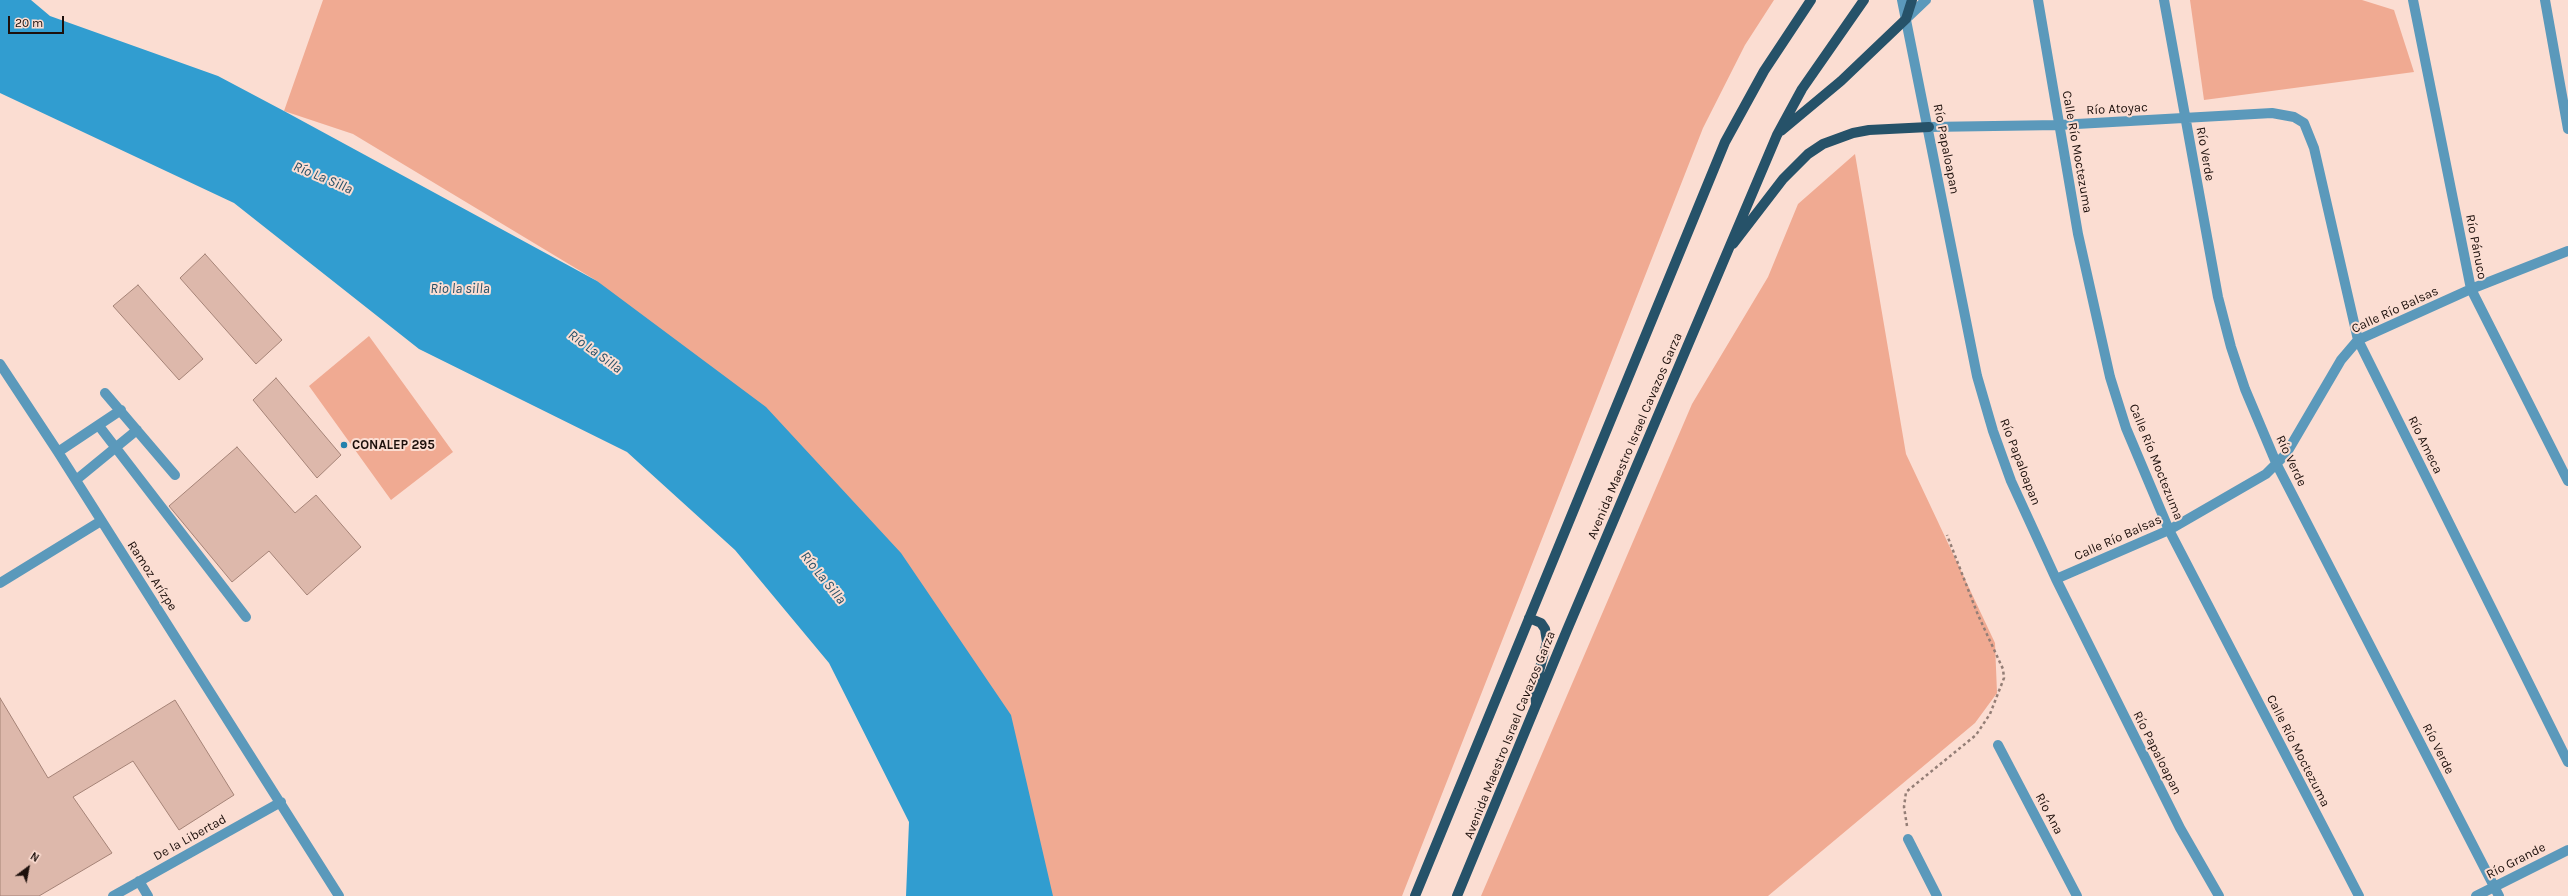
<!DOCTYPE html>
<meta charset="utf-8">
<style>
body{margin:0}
#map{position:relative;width:2568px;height:896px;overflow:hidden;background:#fbddd2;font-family:Karla,sans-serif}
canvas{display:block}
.north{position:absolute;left:8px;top:848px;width:40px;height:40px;-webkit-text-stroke:3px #fbddd2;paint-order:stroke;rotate:32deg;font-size:11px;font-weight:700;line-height:16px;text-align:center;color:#1d100c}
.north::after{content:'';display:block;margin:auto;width:14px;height:18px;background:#1d100c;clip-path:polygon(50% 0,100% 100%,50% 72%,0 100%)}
.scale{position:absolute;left:8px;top:16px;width:56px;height:18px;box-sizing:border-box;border:2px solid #1d100c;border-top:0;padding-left:5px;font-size:12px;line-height:14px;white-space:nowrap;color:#1d100c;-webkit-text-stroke:3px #fbddd2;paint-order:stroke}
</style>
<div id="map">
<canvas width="2568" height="896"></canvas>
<div class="north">N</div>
<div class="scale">20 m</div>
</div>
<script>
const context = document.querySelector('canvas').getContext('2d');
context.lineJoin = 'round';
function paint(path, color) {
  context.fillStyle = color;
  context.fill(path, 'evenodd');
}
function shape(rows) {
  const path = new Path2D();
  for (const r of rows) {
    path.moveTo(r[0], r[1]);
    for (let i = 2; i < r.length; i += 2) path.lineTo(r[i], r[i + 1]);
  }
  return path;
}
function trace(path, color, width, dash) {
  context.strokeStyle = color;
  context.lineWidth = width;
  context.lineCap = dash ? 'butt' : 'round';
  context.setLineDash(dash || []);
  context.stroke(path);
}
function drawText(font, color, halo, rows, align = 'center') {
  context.font = font + ' Karla,sans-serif';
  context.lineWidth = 4;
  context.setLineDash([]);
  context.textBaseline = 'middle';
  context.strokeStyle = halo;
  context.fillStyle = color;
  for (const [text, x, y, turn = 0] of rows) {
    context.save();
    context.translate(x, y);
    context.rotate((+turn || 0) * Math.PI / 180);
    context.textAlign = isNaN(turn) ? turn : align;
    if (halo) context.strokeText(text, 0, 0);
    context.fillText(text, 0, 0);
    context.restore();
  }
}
const green = shape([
 [323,0,1774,0,1745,45,1703,128,1402,896,1003,896,597,281,353,134,284,111],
 [2190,0,2362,0,2394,10,2414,72,2204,100],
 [1855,154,1906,454,1995,643,1997,693,1975,723,1768,896,1481,896,1692,404,1768,277,1798,204],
 [369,336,453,452,391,500,309,386]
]);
const water = shape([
 [0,0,31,0,50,16,218,76,284,111,597,281,766,407,901,553,1011,715,1053,896,906,896,909,822,829,663,735,550,627,452,419,349,234,203,0,93]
]);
const building = shape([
 [205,254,282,340,256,364,180,278,205,254],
 [138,285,203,359,179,380,113,306,138,285],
 [276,378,341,455,317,478,253,400,276,378],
 [237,447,295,513,316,495,361,547,307,595,269,551,232,582,169,506,237,447],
 [0,698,48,778,175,700,234,795,179,830,133,761,73,797,112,853,39,896,0,896,0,698]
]);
const path = shape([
 [1907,826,1904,807,1906,792,1976,735,1990,714,2004,678,2003,669,1978,615,1947,535]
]);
const minor = shape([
 [1902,0,1977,376,1993,431,2011,481,2056,579,2180,828,2219,896],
 [2038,0,2078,234,2110,377,2126,428,2169,530,2359,896],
 [2164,0,2218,297,2231,347,2245,389,2277,465,2499,896],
 [2413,0,2471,289,2568,481],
 [2545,0,2568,129],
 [1906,19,1926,0],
 [1929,127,2059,125,2272,113,2294,117,2304,123,2314,148,2358,340,2568,762],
 [0,364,58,452,339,896],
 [105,393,175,475],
 [99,426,246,617],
 [58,452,121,410],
 [76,480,137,430],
 [2056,579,2169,530,2266,474,2286,454,2341,360,2358,340,2471,289,2568,251],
 [0,583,101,521],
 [1998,745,2077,896],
 [1908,839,1937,896],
 [139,881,148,896],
 [113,896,281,802],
 [2476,896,2568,850]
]);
const major = shape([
 [1781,131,1841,81,1906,19,1912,0],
 [1733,244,1783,179,1808,154,1823,144,1853,133,1869,130,1929,127],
 [1529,618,1541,623,1545,629,1547,642,1535,686,1536,704],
 [1415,896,1725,142,1764,71,1811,0],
 [1457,896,1567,630,1777,135,1802,89,1864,0]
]);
const markers = [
 [344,445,4,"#2281ad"]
];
const streetNames = [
 ["Río Atoyac",2117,109,-3],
 ["Río Papaloapan",1946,149,79],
 ["Calle Río Moctezuma",2077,152,80],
 ["Río Verde",2205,154,80],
 ["Río Pánuco",2476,247,79],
 ["Calle Río Balsas",2395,310,-25],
 ["Avenida Maestro Israel Cavazos Garza",1635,436,-67],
 ["Río Ameca",2425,445,64],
 ["Río Verde",2291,461,65],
 ["Río Papaloapan",2020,462,69],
 ["Calle Río Moctezuma",2156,462,68],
 ["Calle Río Balsas",2118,538,-24],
 ["Ramoz Arízpe",152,576,57],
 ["Avenida Maestro Israel Cavazos Garza",1510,735,-68],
 ["Río Verde",2438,749,63],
 ["Calle Río Moctezuma",2298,751,63],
 ["Río Papaloapan",2157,753,63],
 ["Río Ana",2049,814,62],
 ["De la Libertad",190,838,-29],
 ["Río Grande",2516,861,-27]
];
const poiNames = [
 ["CONALEP 295",352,445]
];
const waterNames = [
 ["Río La Silla",323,178,23],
 ["Rio la silla",460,289],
 ["Río La Silla",595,352,36],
 ["Río La Silla",823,578,51]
];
paint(green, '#f0aa92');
paint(water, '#319dd0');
paint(building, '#ddb8ab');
trace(building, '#a58377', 1);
trace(path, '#947e76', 2.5, [3, 3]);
trace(minor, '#5b99bb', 10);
trace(major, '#265269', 10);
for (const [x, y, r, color] of markers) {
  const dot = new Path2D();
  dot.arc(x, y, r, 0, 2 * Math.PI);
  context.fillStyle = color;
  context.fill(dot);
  trace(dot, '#fbddd2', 1.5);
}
drawText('13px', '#1d100c', '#fbddd2', streetNames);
drawText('bold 13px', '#1d100c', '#fbddd2', poiNames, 'left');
drawText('italic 14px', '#265067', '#fbddd2', waterNames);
</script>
